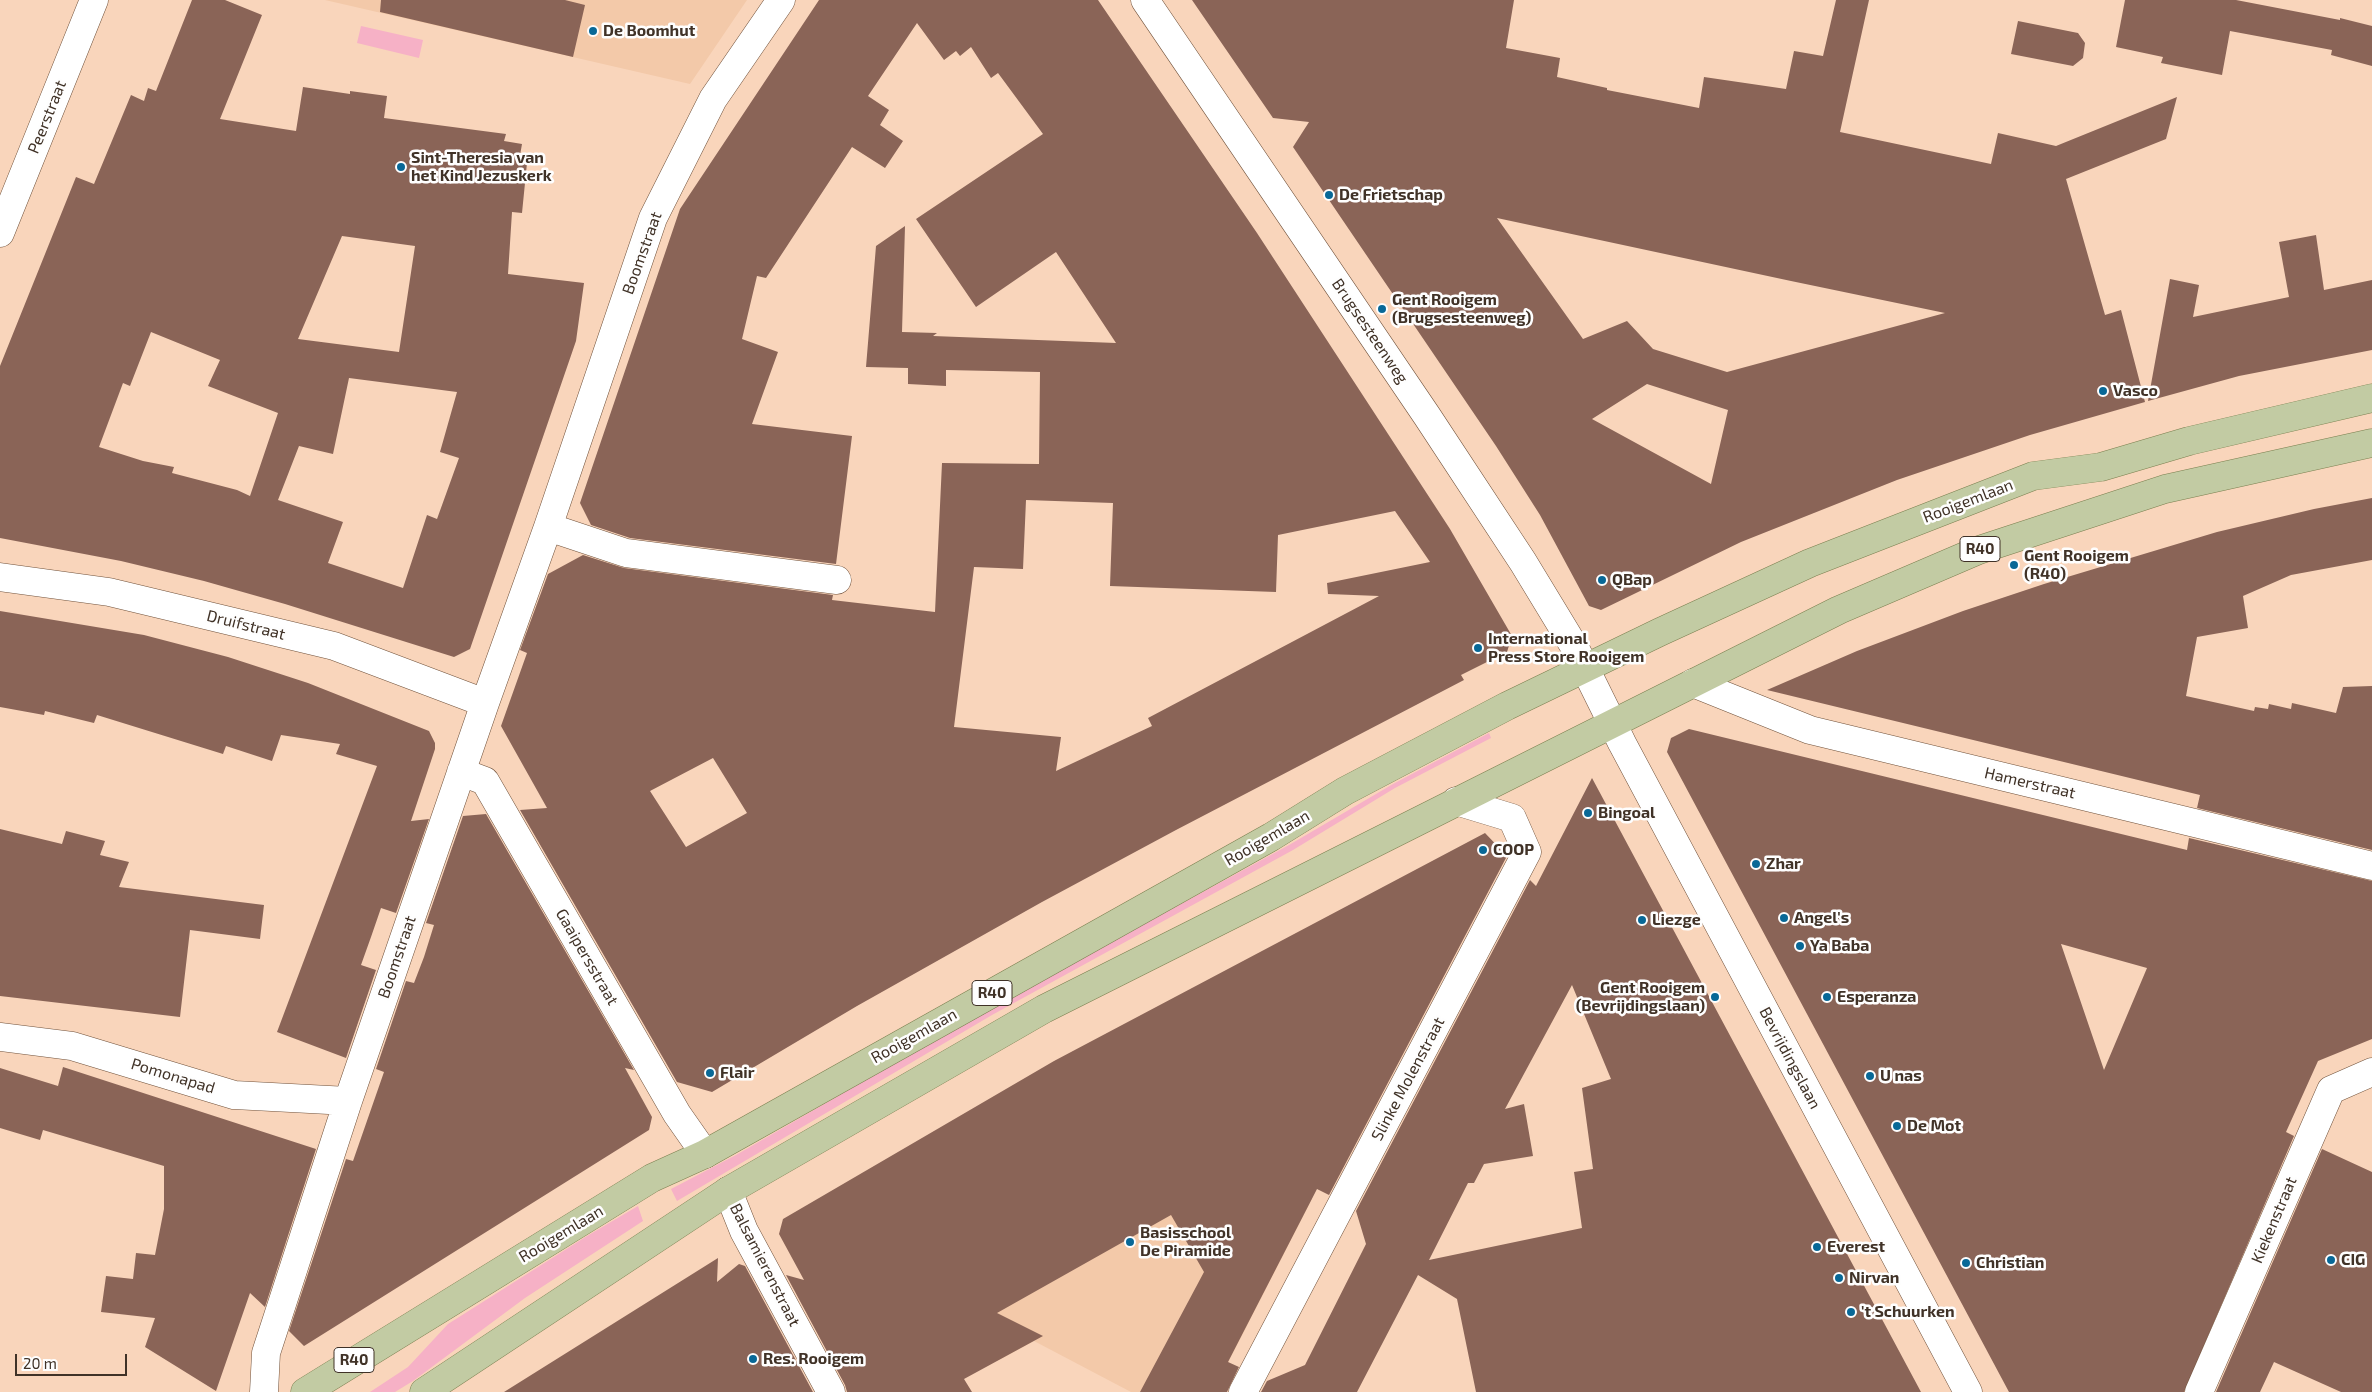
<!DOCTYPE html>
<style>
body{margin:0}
#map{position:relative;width:2372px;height:1392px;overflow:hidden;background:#f9d5bb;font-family:"Exo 2",sans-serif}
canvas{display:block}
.scale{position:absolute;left:15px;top:1354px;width:112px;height:22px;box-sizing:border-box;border:2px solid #403227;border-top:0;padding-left:6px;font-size:15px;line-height:18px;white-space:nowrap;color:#403227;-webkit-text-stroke:4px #fefefe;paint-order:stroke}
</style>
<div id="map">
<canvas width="2372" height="1392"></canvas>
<div class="scale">20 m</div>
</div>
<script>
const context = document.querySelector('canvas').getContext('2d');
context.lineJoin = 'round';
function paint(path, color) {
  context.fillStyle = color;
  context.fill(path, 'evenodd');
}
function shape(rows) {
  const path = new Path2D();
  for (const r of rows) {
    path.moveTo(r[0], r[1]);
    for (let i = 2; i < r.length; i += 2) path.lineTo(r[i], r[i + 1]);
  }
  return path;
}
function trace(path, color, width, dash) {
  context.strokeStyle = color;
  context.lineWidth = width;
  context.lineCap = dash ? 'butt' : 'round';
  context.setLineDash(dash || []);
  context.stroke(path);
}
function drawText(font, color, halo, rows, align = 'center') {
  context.font = font + ' "Exo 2",sans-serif';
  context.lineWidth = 5;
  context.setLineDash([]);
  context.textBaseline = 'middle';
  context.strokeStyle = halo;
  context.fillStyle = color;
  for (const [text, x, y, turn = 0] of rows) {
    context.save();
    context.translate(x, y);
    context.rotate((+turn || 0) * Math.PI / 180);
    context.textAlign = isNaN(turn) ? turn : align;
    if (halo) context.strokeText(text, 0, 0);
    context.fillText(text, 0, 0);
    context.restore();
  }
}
const built = shape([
 [325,0,747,0,690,84],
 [1253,1166,1312,1199,1213,1392,1131,1392,1034,1341,999,1360,968,1307]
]);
const green = shape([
 [361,26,423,40,419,58,357,43],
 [1489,733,1491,738,1395,788,1293,850,992,1015,677,1201,671,1189,736,1155,989,1009,1289,845,1393,784],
 [638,1206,643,1221,525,1298,413,1381,395,1392,370,1392,408,1367,448,1324,587,1236]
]);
const building = shape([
 [192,0,225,0,262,15,220,119,296,131,303,87,350,94,350,91,387,96,384,118,506,134,504,141,522,144,519,161,527,163,522,213,512,212,508,274,584,283,576,341,470,649,454,657,285,604,204,581,121,561,0,538,0,366,76,177,94,184,131,95,144,101,148,88,156,91],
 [342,236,415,246,399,352,298,339],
 [151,332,220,360,208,386,278,413,250,496,237,490,172,473,174,467,143,461,99,447,123,383,130,386],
 [349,378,457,392,440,452,459,458,437,519,427,515,403,588,328,563,343,522,278,500,299,446,333,454],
 [381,0,565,0,585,5,573,57,380,12],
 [819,0,1098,0,1257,233,1450,529,1512,636,1507,652,1461,675,1464,680,1176,830,1042,902,857,1006,712,1092,677,1082,520,810,547,808,501,726,527,653,520,650,548,574,583,555,624,568,833,595,832,600,935,612,942,463,1039,464,1040,372,946,370,946,386,908,384,908,368,866,367,876,246,905,226,902,332,937,333,933,336,1116,343,1056,252,976,307,916,219,1043,134,998,73,991,78,971,47,960,56,956,51,944,60,917,23,868,96,889,110,880,125,903,141,885,168,852,147,766,278,757,276,742,339,778,352,752,424,852,436,836,564,630,538,591,525,580,503,680,209],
 [1026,500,1113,503,1110,586,1276,592,1278,535,1395,511,1430,562,1327,583,1328,594,1379,596,1148,718,1152,726,1056,771,1061,737,954,727,974,567,1023,569],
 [713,758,747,813,686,847,650,791],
 [1192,0,1514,0,1506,48,1560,58,1557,77,1607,88,1607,90,1699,108,1704,77,1786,89,1794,51,1823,56,1836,0,1869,0,1840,132,1991,164,1998,133,2056,146,2177,97,2166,139,2066,179,2105,315,2121,310,2145,402,2030,435,1897,480,1741,542,1601,610,1589,606,1540,515,1496,446,1293,147,1309,122,1273,118],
 [1497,218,1791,281,1945,313,1727,372,1653,349,1627,321,1583,339],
 [1647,384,1728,410,1711,484,1592,419],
 [2125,0,2236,0,2340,20,2340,18,2372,26,2372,66,2331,55,2332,50,2230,31,2222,75,2161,63,2163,57,2116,47],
 [2018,21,2078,33,2085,43,2083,58,2073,66,2011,54],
 [2316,235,2324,290,2372,280,2372,350,2239,376,2148,401,2170,279,2199,285,2193,317,2289,297,2279,242],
 [2372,498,2372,560,2291,575,2243,596,2248,628,2197,637,2186,696,2254,711,2255,707,2268,709,2269,704,2291,709,2292,703,2336,713,2343,687,2372,686,2372,850,2197,808,2200,795,1767,690,1857,651,1963,611,2044,584,2217,532,2314,509],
 [0,611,144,635,228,657,308,683,429,731,435,743,435,749,411,821,429,819,396,913,381,908,371,937,361,965,376,970,346,1058,277,1032,377,766,336,754,340,744,281,735,272,761,226,746,223,754,97,715,94,723,45,711,44,715,0,707],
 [1689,729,2187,850,2189,838,2372,881,2372,1039,2318,1061,2286,1132,2294,1136,2184,1392,2009,1392,1667,752,1671,738],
 [2061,944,2147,968,2104,1070],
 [1592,778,1921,1392,1476,1392,1457,1299,1418,1275,1357,1392,1261,1392,1267,1381,1305,1365,1366,1244,1356,1211,1530,880,1536,886],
 [1572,985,1611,1079,1582,1088,1593,1169,1574,1172,1582,1228,1429,1260,1468,1183,1474,1183,1484,1164,1533,1156,1524,1104,1505,1109],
 [486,814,634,1070,625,1068,652,1117,649,1130,304,1346,289,1331,346,1159,353,1161,384,1072,376,1069,406,981,414,983,424,957,434,925,426,923,463,816],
 [0,829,62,844,66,831,105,841,100,855,129,862,119,887,264,905,260,939,190,930,180,1017,0,996],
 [1485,833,1507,856,1329,1195,1317,1189,1228,1362,1239,1367,1227,1392,1140,1392,1204,1272,1171,1215,997,1313,1043,1336,964,1379,972,1392,847,1392,845,1385,786,1275,804,1280,779,1234,783,1219,1054,1061],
 [63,1067,316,1149,265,1307,250,1293,216,1391,145,1347,155,1318,101,1312,106,1276,133,1279,136,1253,155,1255,164,1209,164,1166,43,1130,40,1140,0,1128,0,1068,58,1086],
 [2322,1149,2372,1172,2372,1392,2341,1392,2274,1362,2260,1392,2216,1392],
 [718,1258,717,1282,739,1264,745,1266,813,1392,504,1392]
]);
const minor = shape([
 [0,233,94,0],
 [548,527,626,553,837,580],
 [0,577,109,592,334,646,485,703],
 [1693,683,1810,730,2372,866],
 [461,772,485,781,677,1114,705,1154],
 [0,1037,72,1046,234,1095,348,1101],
 [728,1191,744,1231,831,1392],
 [264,1392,266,1353,348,1101,485,703,548,527,653,218,713,99,781,0],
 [1243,1392,1527,852,1512,818,1456,801],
 [2199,1392,2331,1090,2372,1072]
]);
const tertiary = shape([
 [1145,0,1427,416,1523,562,1574,646,1622,743,1968,1392]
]);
const primary = shape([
 [305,1392,652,1178,705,1154,1271,837,1345,791,1507,706,1660,632,1810,563,2033,476,2101,467,2189,441,2372,398],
 [424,1392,728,1191,1044,1009,1839,610,1979,550,2165,489,2372,443]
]);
const markers = [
 [593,31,5,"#086897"],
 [401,167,5,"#086897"],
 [1329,195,5,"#086897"],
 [1382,309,5,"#086897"],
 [2103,391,5,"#086897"],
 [2014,565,5,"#086897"],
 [1602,580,5,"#086897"],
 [1478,648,5,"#086897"],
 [1588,813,5,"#086897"],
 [1483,850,5,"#086897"],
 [1756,864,5,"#086897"],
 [1784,918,5,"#086897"],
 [1642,920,5,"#086897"],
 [1800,946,5,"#086897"],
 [1715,997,5,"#086897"],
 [1827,997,5,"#086897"],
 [710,1073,5,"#086897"],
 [1870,1076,5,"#086897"],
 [1897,1126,5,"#086897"],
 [1130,1242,5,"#086897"],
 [1817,1247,5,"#086897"],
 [2331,1260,5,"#086897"],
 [1966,1263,5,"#086897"],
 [1839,1278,5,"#086897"],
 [1851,1312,5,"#086897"],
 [753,1359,5,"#086897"]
];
const shields = [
 [1980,549,40],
 [992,993,40],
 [354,1360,40]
];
const shieldNames = [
 ["R40",1980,549],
 ["R40",992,993],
 ["R40",354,1360]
];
const poiNames = [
 ["De Boomhut",603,31],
 ["Sint-Theresia van",411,158],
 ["het Kind Jezuskerk",411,176],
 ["De Frietschap",1339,195],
 ["Gent Rooigem",1392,300],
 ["(Brugsesteenweg)",1392,318],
 ["Vasco",2113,391],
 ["Gent Rooigem",2024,556],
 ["(R40)",2024,574],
 ["QBap",1612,580],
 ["International",1488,639],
 ["Press Store Rooigem",1488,657],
 ["Bingoal",1598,813],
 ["COOP",1493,850],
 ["Zhar",1766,864],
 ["Angel's",1794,918],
 ["Liezge",1652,920],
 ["Ya Baba",1810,946],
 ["Gent Rooigem",1705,988,"right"],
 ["(Bevrijdingslaan)",1705,1006,"right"],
 ["Esperanza",1837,997],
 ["Flair",720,1073],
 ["U nas",1880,1076],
 ["De Mot",1907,1126],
 ["Basisschool",1140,1233],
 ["De Piramide",1140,1251],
 ["Everest",1827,1247],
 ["CIG",2341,1260],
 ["Christian",1976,1263],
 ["Nirvan",1849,1278],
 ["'t Schuurken",1861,1312],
 ["Res. Rooigem",763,1359]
];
const streetNames = [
 ["Peerstraat",47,117,-68],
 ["Boomstraat",642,253,-70],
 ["Brugsesteenweg",1370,331,56],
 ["Rooigemlaan",1968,501,-21],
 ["Druifstraat",246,625,14],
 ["Hamerstraat",2030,783,13],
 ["Rooigemlaan",1267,838,-30],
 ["Boomstraat",397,957,-71],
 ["Gaaipersstraat",587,957,60],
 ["Rooigemlaan",914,1036,-29],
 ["Bevrijdingslaan",1790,1058,62],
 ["Pomonapad",173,1076,17],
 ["Slinke Molenstraat",1408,1079,-62],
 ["Kiekenstraat",2274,1220,-67],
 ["Rooigemlaan",561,1234,-31],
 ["Balsamierenstraat",765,1265,63]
];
paint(built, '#f3c9a9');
paint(green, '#f6b1c6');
paint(building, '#8a6457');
trace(minor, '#71523b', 29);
trace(tertiary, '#71523b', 29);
trace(primary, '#7a7f4f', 29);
trace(minor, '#fff', 28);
trace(tertiary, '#fff', 28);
trace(primary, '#c2cba3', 28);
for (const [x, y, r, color] of markers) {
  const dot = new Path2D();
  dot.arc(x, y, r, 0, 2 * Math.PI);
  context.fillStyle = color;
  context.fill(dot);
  trace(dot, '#fefefe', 2);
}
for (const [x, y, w] of shields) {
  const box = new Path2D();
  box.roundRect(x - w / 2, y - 12.5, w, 25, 4);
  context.fillStyle = '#fefefe';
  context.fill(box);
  trace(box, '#403227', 1);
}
drawText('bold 15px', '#403227', null, shieldNames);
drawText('bold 16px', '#403227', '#fefefe', poiNames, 'left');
drawText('16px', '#403227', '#fefefe', streetNames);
</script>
